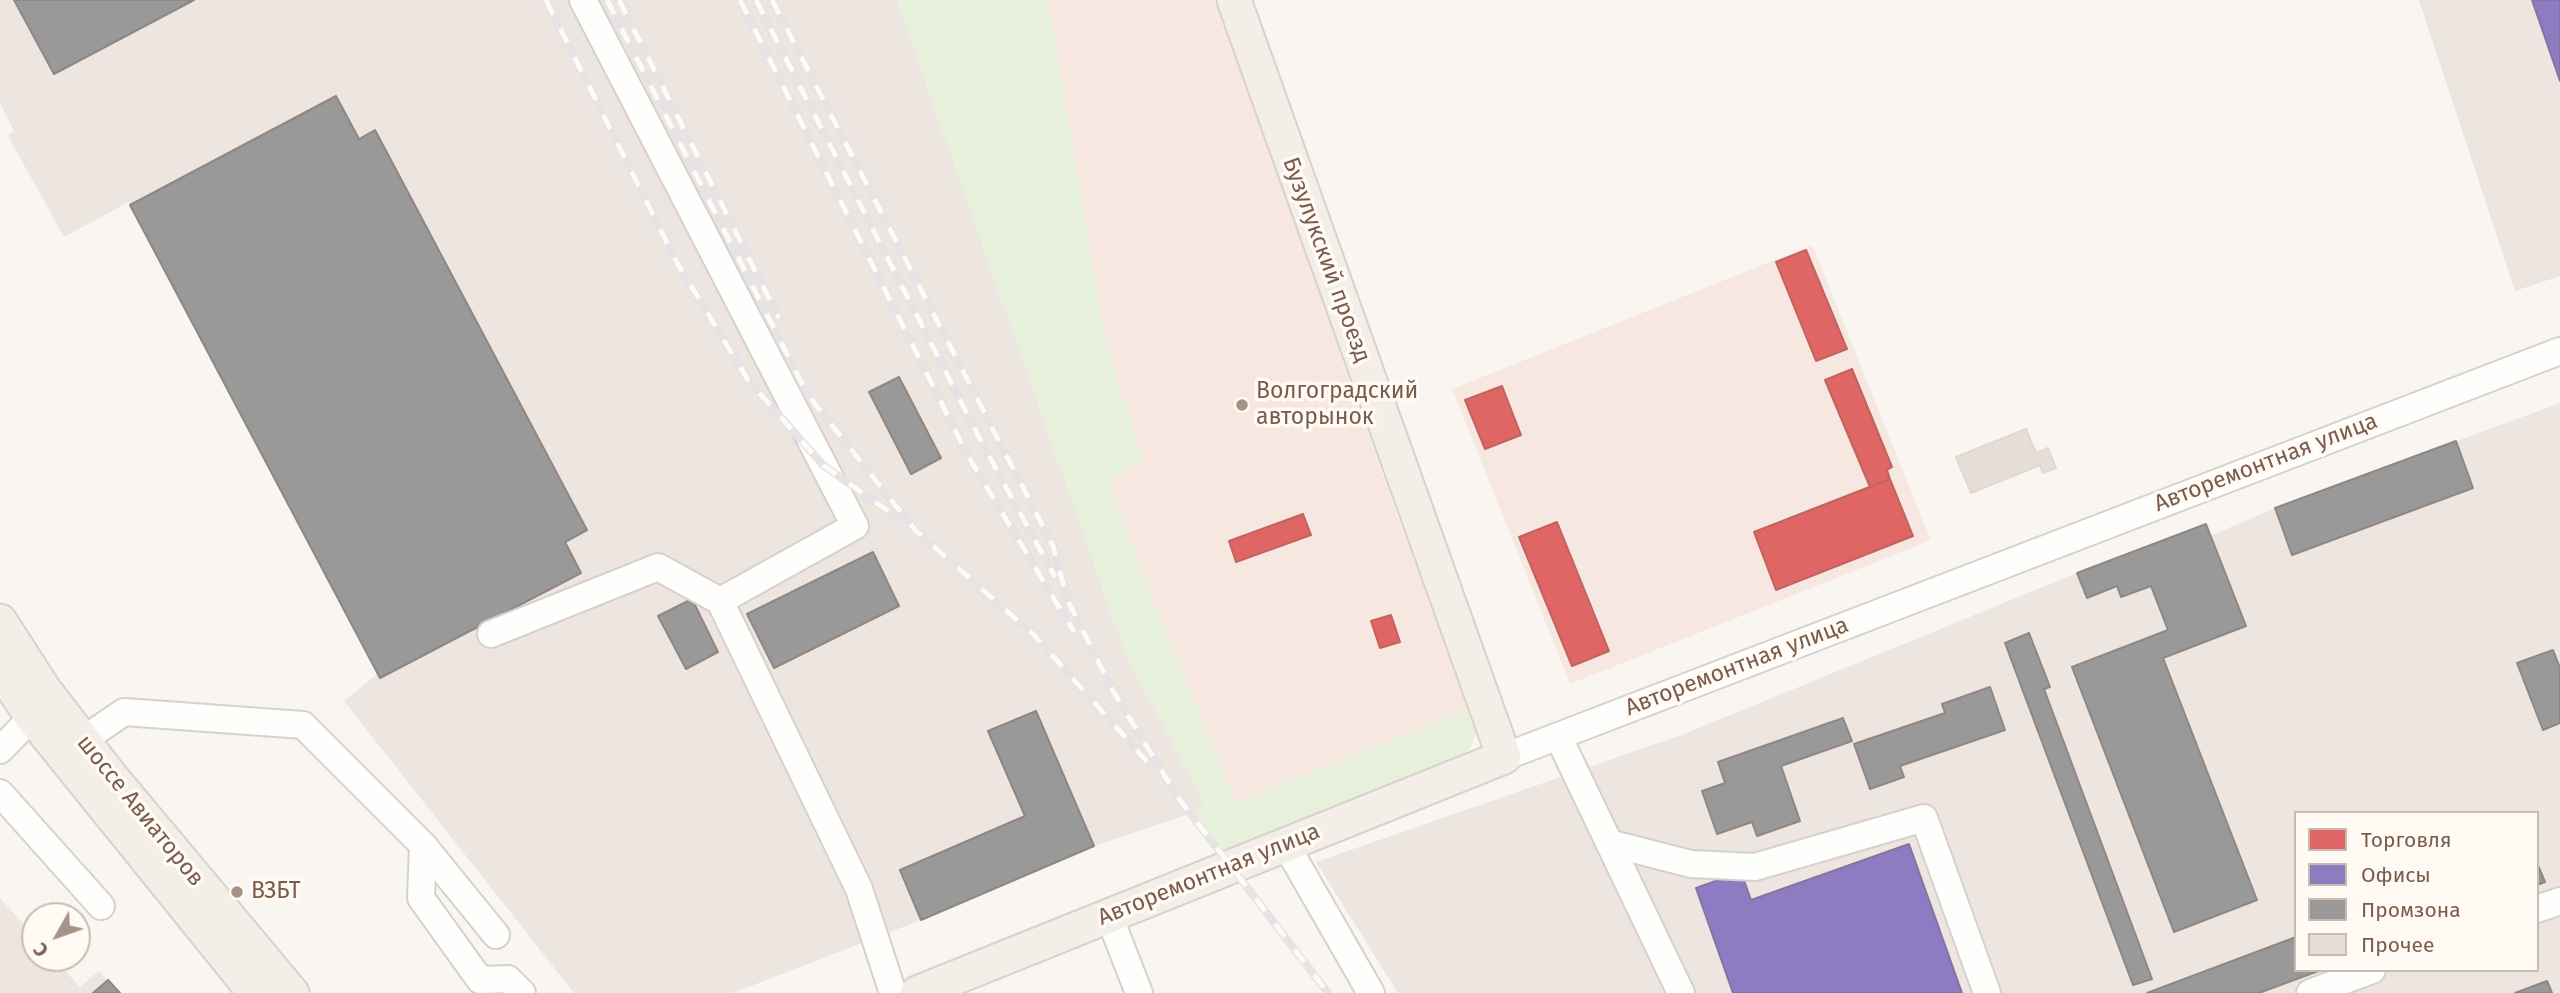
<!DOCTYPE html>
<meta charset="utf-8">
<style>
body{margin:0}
#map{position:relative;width:2560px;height:993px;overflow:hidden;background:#f9f5f0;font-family:"Fira Sans",sans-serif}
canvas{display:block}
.legend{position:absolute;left:2294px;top:811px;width:245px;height:161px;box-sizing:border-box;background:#fffaf3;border:2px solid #cabbb1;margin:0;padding:9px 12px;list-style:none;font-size:21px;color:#7a5c4d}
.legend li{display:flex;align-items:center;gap:14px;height:35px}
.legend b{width:35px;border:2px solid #cabbb1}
.north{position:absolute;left:21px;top:902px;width:70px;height:70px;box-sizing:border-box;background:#fffaf3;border:2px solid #cabbb1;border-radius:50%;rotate:230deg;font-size:19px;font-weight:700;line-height:28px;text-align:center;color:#7a5c4d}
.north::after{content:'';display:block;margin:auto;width:24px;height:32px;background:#a69286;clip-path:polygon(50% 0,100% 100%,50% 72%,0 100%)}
</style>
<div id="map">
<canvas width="2560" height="993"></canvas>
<ul class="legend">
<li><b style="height:19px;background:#e06666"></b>Торговля</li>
<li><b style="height:19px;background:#8e7cc3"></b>Офисы</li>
<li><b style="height:19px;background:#999"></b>Промзона</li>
<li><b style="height:19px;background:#e6ded7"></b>Прочее</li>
</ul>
<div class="north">С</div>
</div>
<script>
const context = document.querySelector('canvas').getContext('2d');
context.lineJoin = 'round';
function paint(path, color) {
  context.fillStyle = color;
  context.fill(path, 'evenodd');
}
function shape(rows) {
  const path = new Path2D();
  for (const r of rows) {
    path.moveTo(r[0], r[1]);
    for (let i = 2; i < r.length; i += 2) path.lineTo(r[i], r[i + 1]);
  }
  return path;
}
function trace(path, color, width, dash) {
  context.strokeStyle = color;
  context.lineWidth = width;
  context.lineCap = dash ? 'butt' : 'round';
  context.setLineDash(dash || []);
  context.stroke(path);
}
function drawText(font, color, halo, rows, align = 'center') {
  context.font = font + ' "Fira Sans",sans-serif';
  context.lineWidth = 7;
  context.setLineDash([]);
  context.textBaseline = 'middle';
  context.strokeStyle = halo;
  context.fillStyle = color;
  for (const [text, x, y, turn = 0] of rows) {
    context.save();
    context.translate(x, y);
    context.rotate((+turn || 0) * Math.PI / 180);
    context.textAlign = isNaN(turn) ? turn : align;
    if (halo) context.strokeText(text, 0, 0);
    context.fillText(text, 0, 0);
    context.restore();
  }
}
const commercial = shape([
 [1048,0,1216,0,1399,521,1471,708,1236,803,1154,603,1108,479,1144,460,1107,349],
 [1812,245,1931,540,1570,684,1452,389]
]);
const industrial = shape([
 [0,0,897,0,1125,652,1204,804,1195,812,1094,846,921,920,733,993,574,993,344,701,377,674,129,202,64,237,8,136,14,131,0,103],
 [2419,0,2560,0,2560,276,2515,291],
 [2560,403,2560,993,1398,993,1316,862,1684,734,2077,573,2210,536,2275,508],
 [2296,813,2537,813,2537,970,2296,970],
 [0,898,35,937,35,958,53,958,80,987,99,971,119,993,0,993]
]);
const green = shape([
 [897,0,1048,0,1107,349,1144,461,1108,480,1154,603,1236,803,1471,708,1477,730,1471,747,1459,759,1226,853,1195,812,1204,804,1125,652]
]);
const shops = shape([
 [1806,250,1847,349,1816,361,1776,262,1806,250],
 [1852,369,1892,467,1887,470,1890,479,1870,487,1825,380,1852,369],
 [1502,386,1521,435,1485,449,1465,400,1502,386],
 [1890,479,1913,536,1776,590,1754,532,1890,479],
 [1303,514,1311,535,1236,562,1229,541,1303,514],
 [1557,522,1609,651,1572,666,1519,537,1557,522],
 [1391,615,1400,642,1380,648,1371,621,1391,615]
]);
const offices = shape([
 [2532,0,2560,0,2560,81,2532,0],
 [1909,844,1962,993,1733,993,1696,888,1741,872,1751,900,1909,844]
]);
const industry = shape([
 [14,0,194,0,54,74,14,0],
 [336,96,359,139,375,130,587,530,565,542,581,573,380,678,130,205,336,96],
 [899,377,941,458,911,474,869,392,899,377],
 [2456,441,2473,488,2292,555,2275,508,2456,441],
 [2206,524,2246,626,2163,658,2257,900,2174,932,2072,667,2168,630,2151,586,2121,597,2117,586,2087,598,2077,573,2206,524],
 [873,552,899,606,774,668,747,614,873,552],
 [692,599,718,652,686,669,658,616,692,599],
 [2029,633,2050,687,2044,689,2152,979,2133,985,2005,643,2029,633],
 [2553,650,2560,668,2560,723,2543,730,2517,663,2553,650],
 [1990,687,2005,730,1900,766,1904,777,1870,789,1854,744,1945,713,1942,704,1990,687],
 [1036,711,1094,846,921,920,900,870,1025,816,988,731,1036,711],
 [1843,718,1852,741,1781,766,1800,821,1757,836,1752,822,1717,834,1702,791,1725,783,1718,762,1843,718],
 [2537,863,2545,882,2537,885,2537,863],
 [2296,937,2296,970,2321,970,2259,993,2147,993,2296,937],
 [108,980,120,993,93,993,108,980],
 [2547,981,2552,993,2515,993,2547,981]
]);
const building = shape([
 [2026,429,2036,453,2048,448,2056,468,2043,473,2040,465,1971,493,1956,457,2026,429]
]);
const minor = shape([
 [583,0,855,526,720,601,859,889,893,993],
 [491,634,658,567,720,601],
 [1558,736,1681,993],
 [83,740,124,712,303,725,423,845,421,898,480,980,508,979,522,993],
 [0,750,45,704],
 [1504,757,2560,351],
 [0,793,101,906],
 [1609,843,1691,864,1755,867,1924,818,1987,993],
 [423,845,496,935],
 [1286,845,1371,993],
 [2537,909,2560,901],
 [1109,916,1139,993],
 [2310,993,2372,970]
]);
const major = shape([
 [0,621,43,688,109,774,292,993],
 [0,669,32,717,255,993],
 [917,993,1504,757,1234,0]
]);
const rail = shape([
 [546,0,676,261,748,380,823,465,898,518],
 [607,0,808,395,915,530,1034,635,1149,764],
 [619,0,779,318],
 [740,0,968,456,1074,632],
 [756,0,982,443,1055,577],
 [772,0,1053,546,1067,599,1113,691,1177,796,1328,993]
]);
const markers = [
 [1242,405,7,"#a69286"],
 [237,892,7,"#a69286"]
];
const streetNames = [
 ["Бузулукский проезд",1326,260,70],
 ["Авторемонтная улица",2266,463,-21],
 ["Авторемонтная улица",1737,667,-21],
 ["шоссе Авиаторов",140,811,51],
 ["Авторемонтная улица",1209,875,-22]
];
const poiNames = [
 ["Волгоградский",1256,392],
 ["авторынок",1256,418],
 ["ВЗБТ",251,892]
];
paint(commercial, '#f6e8e1');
paint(industrial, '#ede5e0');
paint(green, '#e7f0db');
paint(shops, '#e06666');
trace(shops, '#c1635e', 2);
paint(offices, '#8e7cc3');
trace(offices, '#8872a0', 2);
paint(industry, '#999');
trace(industry, '#908782', 2);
paint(building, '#e6ded7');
trace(building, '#e2d8d2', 2);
trace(minor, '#d7d1cb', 30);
trace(major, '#dad1cc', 37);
trace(minor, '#fefefd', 26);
trace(major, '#f3eee8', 33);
trace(rail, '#e6e3e7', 8);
trace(rail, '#fffaf3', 5, [16]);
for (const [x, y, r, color] of markers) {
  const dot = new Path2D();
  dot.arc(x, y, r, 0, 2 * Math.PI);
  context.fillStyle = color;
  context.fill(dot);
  trace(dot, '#fffaf3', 2.5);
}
drawText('23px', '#7a5c4d', '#fffaf3', streetNames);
drawText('23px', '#7a5c4d', '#fffaf3', poiNames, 'left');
</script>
